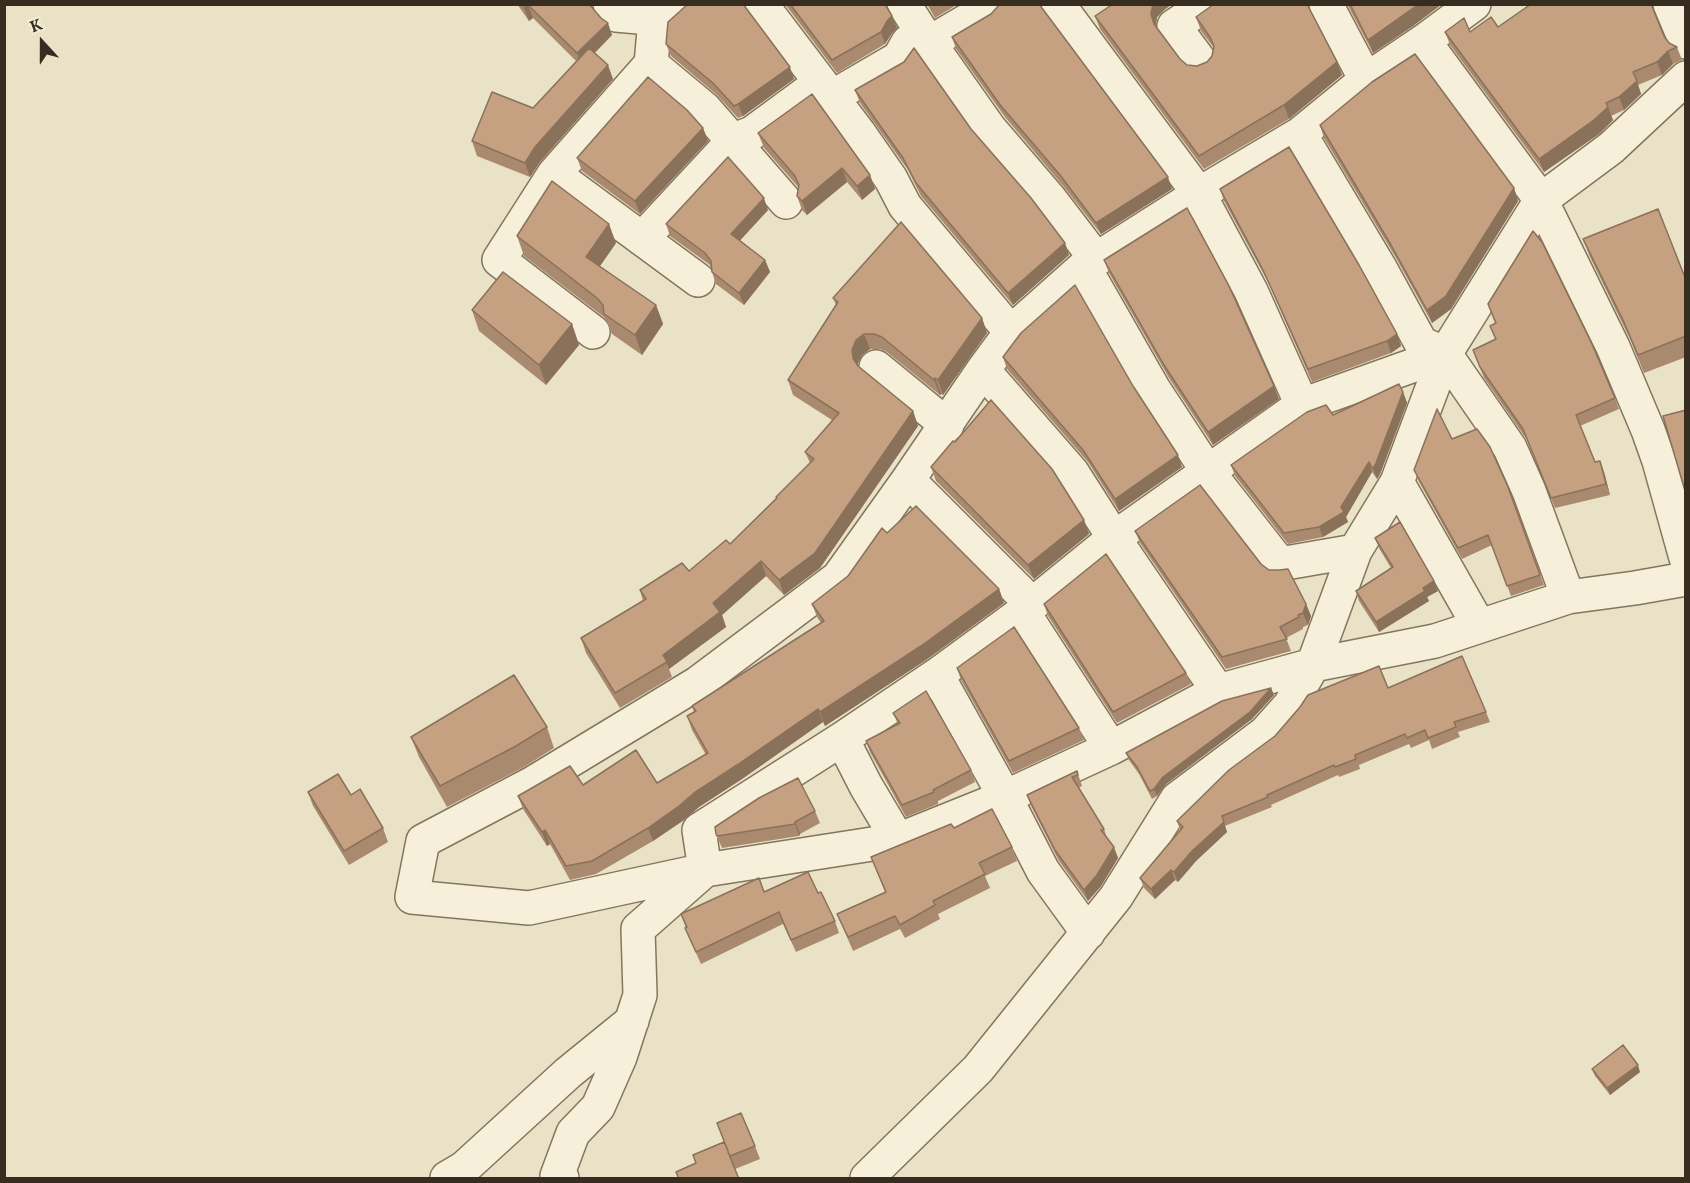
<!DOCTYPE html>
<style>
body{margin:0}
#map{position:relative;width:1690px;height:1183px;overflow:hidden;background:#eae2c7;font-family:Lora,serif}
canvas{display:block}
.frame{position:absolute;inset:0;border:6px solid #362c20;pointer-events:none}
.north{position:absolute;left:12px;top:12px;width:60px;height:60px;-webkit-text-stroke:4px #f2ecd6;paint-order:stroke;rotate:339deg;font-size:16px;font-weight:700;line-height:24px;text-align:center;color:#362c20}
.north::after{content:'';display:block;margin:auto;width:21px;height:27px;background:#362c20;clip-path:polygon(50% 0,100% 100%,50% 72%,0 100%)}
</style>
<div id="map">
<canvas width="1690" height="1183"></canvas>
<div class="frame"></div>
<div class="north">K</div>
</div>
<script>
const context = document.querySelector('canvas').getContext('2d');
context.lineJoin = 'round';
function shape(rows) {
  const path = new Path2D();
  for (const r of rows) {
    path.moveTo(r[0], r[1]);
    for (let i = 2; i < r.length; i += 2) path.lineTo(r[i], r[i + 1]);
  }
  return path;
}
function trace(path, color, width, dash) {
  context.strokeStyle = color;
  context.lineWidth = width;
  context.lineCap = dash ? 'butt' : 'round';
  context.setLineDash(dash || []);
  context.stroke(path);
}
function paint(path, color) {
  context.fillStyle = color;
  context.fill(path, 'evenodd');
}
const minor = shape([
 [610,4,616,15,662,19,679,4],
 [761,4,859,133,891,179,905,206,1011,332],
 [904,4,923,34,990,129,1050,199,1096,259],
 [1058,4,1199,194,1251,291,1302,405],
 [1326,4,1366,80],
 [1474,4,1424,41,1366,80,1300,134,1199,194,1084,267,1011,332,983,370,908,480,838,578,698,683,533,783,423,841,412,897,529,908,705,870,898,840,1005,797,1111,748,1218,691,1313,665,1435,641,1568,597,1635,588,1686,579],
 [1670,4,1686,42],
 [655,19,651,64,554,174,698,280],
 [1424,41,1541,200,1613,347,1648,430,1659,461,1686,558],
 [929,43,982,12,990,4],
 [1200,61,1174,26,1207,4],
 [651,64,705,109,786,202],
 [832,97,899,58,908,42,923,34],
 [1300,134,1380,268,1421,343,1445,354,1510,448,1529,491,1568,597],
 [554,174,499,260,593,332],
 [642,239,734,140,752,133,820,83],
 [1084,267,1153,388,1208,472,1280,564,1355,551],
 [876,367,947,425],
 [983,370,1072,472,1114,538,1218,691],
 [908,480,1032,604],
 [1397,482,1479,626],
 [1023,612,1111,748],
 [937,675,1005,797,1043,871,1088,933],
 [842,739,866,786,898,840],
 [447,1178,464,1168,568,1073,632,1021],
 [562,1178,557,1176,573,1133,598,1107,620,1057,640,995,638,929,705,870,699,830,842,739,937,675,1023,612,1114,538,1302,405,1445,354],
 [867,1178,978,1069,1116,897,1177,799,1265,733,1290,705,1313,665,1355,551,1397,482,1445,354,1541,200,1611,148,1686,78]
]);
const wall = shape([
 [517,4,592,4,593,9,612,35,595,53,613,79,540,162,530,177,477,156,472,141,533,108,576,61,533,18,529,21],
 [785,4,886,4,892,16,897,28,892,33,885,44,837,73],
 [927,4,958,4,935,18],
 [1113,4,1172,4,1164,10,1157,17,1156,26,1180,59,1187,65,1197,66,1207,62,1212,56,1214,48,1201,31,1196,17,1337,62,1342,75,1289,119,1204,169,1100,29,1095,16],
 [1347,4,1442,4,1413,26,1373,53],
 [1531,4,1652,4,1652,9,1664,36,1669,43,1677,47,1682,60,1673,64,1662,75,1638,85,1641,94,1624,110,1611,116,1613,120,1599,134,1544,172,1450,45,1445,32,1470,32,1498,27],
 [991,14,1172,189,1101,234,1064,187,1005,117,956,49,952,37],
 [666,44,794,79,743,116,738,118,717,95,671,56],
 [855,90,971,129,1065,243,1069,255,1013,305,921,196,908,170,860,103],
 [1320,125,1514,188,1518,201,1451,309,1432,323,1396,258,1324,138],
 [703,128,708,141,640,214,582,171,577,158],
 [758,133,870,175,875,189,862,200,847,182,807,215,802,210,797,196,799,188,764,148],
 [1220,189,1397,334,1401,346,1391,353,1312,382,1268,282,1224,201],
 [768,210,740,240,765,260,770,272,744,305,716,284,712,272,711,268,710,265,670,236,666,224],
 [517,236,616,243,600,266,656,305,663,324,642,355,612,334,606,320,604,317,524,256],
 [1583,239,1686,280,1686,357,1644,373,1630,339,1590,257],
 [1104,260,1274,386,1279,399,1213,445,1169,378,1109,273],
 [833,298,982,318,987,333,943,395,941,394,940,395,887,352,880,349,870,349,862,355,857,365,858,366,913,411,918,426,820,568,784,595,766,576,722,615,726,627,669,669,672,677,620,708,586,653,581,638,643,601,640,590,689,571,730,544,776,498,776,497,810,463,805,452,832,420,793,395,788,380,836,305],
 [1488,304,1615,398,1619,409,1580,426,1595,462,1600,461,1604,472,1610,495,1555,508,1527,440,1484,378,1473,350,1495,339,1490,326,1495,323],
 [472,310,572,324,579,345,546,385,479,331],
 [1003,357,1133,386,1182,467,1119,511,1088,462,1007,369],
 [1403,392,1407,403,1380,474,1377,479,1372,472,1346,517,1348,522,1323,537,1288,544,1235,476,1231,465,1333,415],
 [1452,439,1508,487,1544,585,1511,596,1492,545,1462,559,1418,480,1414,470],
 [931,467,1084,520,1089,534,1034,579,936,481],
 [1135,531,1261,564,1306,604,1311,616,1308,625,1303,627,1303,629,1286,638,1291,651,1226,669,1140,543],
 [887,533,999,589,1004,603,926,660,825,726,823,722,742,779,699,807,684,820,653,841,596,874,570,880,550,844,547,846,523,809,518,796,583,785,657,783,706,755,692,730,687,716,694,712,692,706,821,623,817,617,812,604,848,576],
 [1375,538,1438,591,1427,597,1429,601,1379,632,1359,601,1356,591,1391,568,1379,548],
 [1044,604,1186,673,1191,684,1117,723,1048,616],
 [957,668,1079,728,1084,740,1013,773,961,680],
 [1271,688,1274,695,1252,719,1166,784,1157,796,1152,799,1139,774,1129,760,1126,753],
 [1388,688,1486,712,1490,722,1458,732,1460,737,1432,749,1429,740,1411,748,1409,744,1359,765,1360,769,1339,777,1338,775,1271,805,1272,807,1225,826,1227,832,1196,861,1178,882,1175,880,1155,899,1144,888,1140,878,1180,830,1177,821],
 [893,713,971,770,975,782,938,801,938,804,906,817,870,752,866,741,898,724],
 [547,727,554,748,524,767,447,807,419,757,411,737],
 [1077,771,1082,786,1078,788,1104,829,1107,838,1118,858,1101,886,1088,901,1059,861,1031,806,1027,795],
 [308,792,351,795,383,828,388,842,349,865,313,806],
 [815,811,820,823,800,834,799,836,722,848,716,834],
 [954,828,1012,847,1017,861,985,876,990,888,938,914,940,919,905,938,900,929,853,951,837,914,885,892,871,857],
 [764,892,818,893,835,921,839,933,796,952,783,924,701,964,690,940,681,914],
 [1592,1069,1640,1072,1610,1095,1595,1076],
 [717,1123,755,1146,760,1159,735,1169,696,1164,693,1155,724,1142]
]);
const shadedWall = shape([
 [1153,4,1172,4,1164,10,1157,17,1155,27,1151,14],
 [1419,4,1442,4,1413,26,1373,53,1368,40],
 [528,5,533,18,529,21,524,8],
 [892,16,897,28,892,33,885,44,881,32,887,21],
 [608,23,612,35,581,66,577,53],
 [1668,51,1673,64,1662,75,1657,62],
 [1337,62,1342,75,1289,119,1284,105],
 [608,65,613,79,540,162,530,177,525,163,535,147],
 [790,67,794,79,743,116,738,104],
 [1637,81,1641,94,1624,110,1619,97],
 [1608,107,1613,120,1599,134,1544,172,1539,159],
 [703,128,708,141,640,214,635,201],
 [842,168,847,182,807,215,802,201],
 [870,175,875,189,862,200,857,186],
 [1168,177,1172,189,1101,234,1096,223],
 [1514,188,1518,201,1451,309,1432,323,1427,310],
 [764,198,768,210,735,246,731,234],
 [609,224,616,243,593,276,586,257],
 [1065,243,1069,255,1013,305,1008,293],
 [765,260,770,272,744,305,739,293],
 [656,305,663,324,642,355,635,335],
 [982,318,987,333,943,395,938,380],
 [572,324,579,345,546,385,539,365],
 [864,334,870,349,862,355,857,365,853,358,852,350,856,340],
 [1397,334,1401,346,1391,353,1387,341],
 [935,378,941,394,940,395,934,380],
 [1274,386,1279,399,1213,445,1208,432],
 [1403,392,1407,403,1380,474,1377,479,1373,469],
 [913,411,918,426,820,568,784,595,779,580],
 [1178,455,1182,467,1119,511,1115,499],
 [1600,461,1604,472,1610,495,1606,484],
 [1369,462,1372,472,1346,517,1348,522,1323,537,1319,527,1341,507],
 [1084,520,1089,534,1034,579,1028,565],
 [761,561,766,576,722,615,726,627,669,669,667,662,663,655,713,603],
 [1434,581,1438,591,1427,597,1429,601,1379,632,1376,622],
 [999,589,1004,603,926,660,825,726,820,712],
 [1306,604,1311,616,1308,625,1303,613],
 [1271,688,1274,695,1252,719,1166,784,1157,796,1154,789,1163,777],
 [818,709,823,722,742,779,699,807,684,820,653,841,648,828,694,793],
 [795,822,800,834,799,836,795,824],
 [1224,822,1227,832,1196,861,1178,882,1174,872,1192,851],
 [545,830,550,844,547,846,542,832],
 [1114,847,1118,858,1101,886,1088,901,1084,890],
 [1171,870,1175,880,1155,899,1151,889],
 [1638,1065,1640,1072,1610,1095,1607,1088]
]);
const building = shape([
 [522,4,589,4,601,18,608,23,577,53,528,5,524,8,522,4],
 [688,4,743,4,790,67,738,104,734,106,713,83,666,44,668,22,688,4],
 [790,4,885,4,892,16,887,21,881,32,832,60,790,4],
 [1000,4,1039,4,1168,177,1096,223,1060,175,1001,106,952,37,991,14,1000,4],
 [1113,4,1153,4,1151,14,1154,24,1180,59,1187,65,1197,66,1207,62,1212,56,1214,46,1210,37,1196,17,1214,4,1307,4,1337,62,1284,105,1199,156,1095,16,1113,4],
 [1350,4,1419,4,1368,40,1350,4],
 [1531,4,1651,4,1664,36,1669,43,1677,47,1668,51,1657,62,1633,72,1637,81,1619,97,1606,103,1608,107,1594,120,1539,159,1445,32,1464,18,1470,32,1491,17,1498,27,1531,4],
 [589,48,608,65,535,147,525,163,472,141,492,92,533,108,589,48],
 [914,48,971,129,1031,198,1065,243,1008,293,916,183,903,158,855,90,904,62,914,48],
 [1415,54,1514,188,1446,296,1427,310,1391,245,1320,125,1372,82,1415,54],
 [648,77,687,110,703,128,635,201,577,158,648,77],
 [812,94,870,175,857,186,842,168,802,201,797,196,799,185,795,176,758,133,812,94],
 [1289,147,1359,265,1397,334,1387,341,1308,369,1263,270,1220,189,1289,147],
 [728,157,764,198,731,234,765,260,739,293,712,272,711,261,705,253,666,224,728,157],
 [552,181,609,224,586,257,656,305,635,335,604,314,603,305,597,298,517,236,552,181],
 [1187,208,1229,286,1274,386,1208,432,1164,365,1104,260,1187,208],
 [1658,209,1686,280,1686,336,1638,355,1623,320,1583,239,1658,209],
 [901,222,982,318,938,380,935,378,934,380,882,337,874,334,864,334,856,340,852,350,853,358,858,366,913,411,815,553,779,580,761,561,713,603,720,612,663,655,667,662,615,693,581,638,646,599,640,590,682,563,689,571,726,540,730,544,777,498,776,497,814,459,805,452,839,413,788,380,838,302,833,298,901,222],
 [1533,231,1542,242,1592,344,1615,398,1576,415,1595,462,1600,461,1606,484,1551,498,1523,429,1480,367,1473,350,1496,339,1490,326,1496,323,1488,304,1533,231],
 [503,272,572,324,539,365,472,310,503,272],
 [1075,285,1133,386,1178,455,1115,499,1083,450,1003,357,1021,333,1075,285],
 [1399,384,1403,392,1376,463,1373,469,1369,462,1341,507,1344,512,1319,527,1284,533,1231,465,1307,412,1326,405,1333,415,1399,384],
 [991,400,1052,469,1084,520,1028,565,931,467,953,441,955,442,991,400],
 [1437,409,1452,439,1477,429,1490,447,1508,487,1540,575,1507,586,1488,535,1458,548,1414,470,1437,409],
 [1686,410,1686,494,1663,416,1686,410],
 [1200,485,1261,564,1269,570,1279,570,1288,569,1306,604,1303,613,1298,615,1299,617,1280,627,1287,639,1222,657,1135,531,1200,485],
 [916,506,999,589,921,646,820,712,818,709,737,765,694,793,679,806,648,828,592,861,566,866,545,830,542,832,518,796,570,766,583,785,636,750,657,783,708,753,687,716,696,711,692,706,824,621,812,604,848,576,882,528,887,533,916,506],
 [1400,522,1434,581,1423,588,1425,591,1376,622,1356,591,1393,567,1375,538,1400,522],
 [1106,554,1186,673,1113,712,1044,604,1106,554],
 [1014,627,1079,728,1009,761,957,668,1014,627],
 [1462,656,1486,712,1454,722,1456,727,1428,738,1425,730,1407,738,1405,734,1355,755,1356,759,1335,767,1334,765,1267,795,1268,797,1222,816,1224,822,1192,851,1174,872,1171,870,1151,889,1140,878,1183,827,1177,821,1229,770,1275,736,1300,707,1308,695,1379,666,1388,688,1462,656],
 [514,675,547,727,516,746,440,786,411,737,514,675],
 [1271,688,1250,712,1163,777,1154,789,1150,791,1137,767,1126,753,1222,701,1271,688],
 [926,691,971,770,933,790,934,792,902,805,866,741,900,723,893,713,926,691],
 [1077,771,1078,775,1072,777,1104,829,1101,830,1114,847,1097,875,1084,890,1055,850,1027,795,1077,771],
 [338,774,351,795,360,789,383,828,344,851,308,792,338,774],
 [798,778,815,811,795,822,795,824,717,836,716,834,715,827,759,798,798,778],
 [992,809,1012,847,979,863,985,874,933,901,935,905,900,925,895,916,848,937,837,914,886,892,871,857,951,824,954,828,992,809],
 [808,872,818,893,821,892,835,921,791,940,779,912,696,952,685,928,687,927,681,914,759,878,764,892,808,872],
 [1623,1045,1638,1065,1607,1088,1592,1069,1623,1045],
 [741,1113,755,1146,730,1156,728,1152,739,1179,679,1179,676,1172,696,1163,693,1155,724,1142,728,1151,717,1123,741,1113]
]);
trace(minor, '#84755e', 36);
trace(minor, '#f6efda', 33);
paint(wall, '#a98a6f');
paint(shadedWall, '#8a715a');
paint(building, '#c5a181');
trace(building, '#8a715a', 1.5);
</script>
